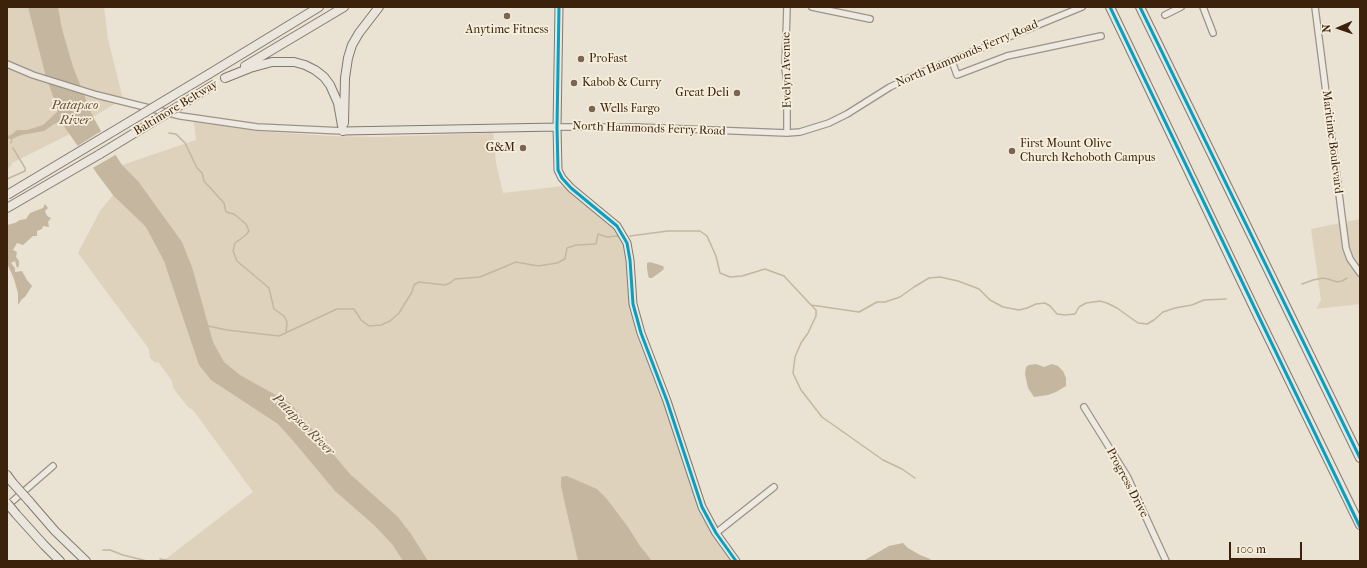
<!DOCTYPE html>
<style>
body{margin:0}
#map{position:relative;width:1367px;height:568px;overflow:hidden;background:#eae2d3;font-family:"IM FELL French Canon",serif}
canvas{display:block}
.frame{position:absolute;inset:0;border:8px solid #3c210b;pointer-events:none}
.north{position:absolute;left:1319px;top:8px;width:40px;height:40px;-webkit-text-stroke:3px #f7efdd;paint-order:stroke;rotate:268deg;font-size:11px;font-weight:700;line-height:16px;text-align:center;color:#3c210b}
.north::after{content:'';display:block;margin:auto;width:14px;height:18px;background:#3c210b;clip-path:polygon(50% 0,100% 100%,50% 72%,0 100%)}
.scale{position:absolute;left:1229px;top:542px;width:73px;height:18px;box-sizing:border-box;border:2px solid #3c210b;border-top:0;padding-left:5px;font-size:12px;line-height:14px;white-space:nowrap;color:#3c210b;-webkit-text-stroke:3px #f7efdd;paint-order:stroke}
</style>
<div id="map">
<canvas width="1367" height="568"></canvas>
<div class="frame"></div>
<div class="north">N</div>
<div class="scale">100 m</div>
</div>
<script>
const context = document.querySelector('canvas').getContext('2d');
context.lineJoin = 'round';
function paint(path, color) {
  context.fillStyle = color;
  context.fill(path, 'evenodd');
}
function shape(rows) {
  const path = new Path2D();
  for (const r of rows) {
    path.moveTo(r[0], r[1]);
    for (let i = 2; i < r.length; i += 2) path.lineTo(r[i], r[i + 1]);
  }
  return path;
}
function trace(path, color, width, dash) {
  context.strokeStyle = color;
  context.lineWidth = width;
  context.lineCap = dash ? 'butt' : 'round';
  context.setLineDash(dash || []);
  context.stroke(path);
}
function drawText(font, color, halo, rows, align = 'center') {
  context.font = font + ' "IM FELL French Canon",serif';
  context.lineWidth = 3.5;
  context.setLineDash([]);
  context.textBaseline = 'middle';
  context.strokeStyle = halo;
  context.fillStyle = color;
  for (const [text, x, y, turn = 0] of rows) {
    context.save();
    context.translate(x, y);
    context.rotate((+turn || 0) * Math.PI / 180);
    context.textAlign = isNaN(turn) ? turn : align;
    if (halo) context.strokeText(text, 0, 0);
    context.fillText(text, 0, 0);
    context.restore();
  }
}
const green = shape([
 [7,7,104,7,108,39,123,99,93,117,70,134,12,163,11,166,7,170],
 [194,122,257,131,331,136,378,137,493,133,496,163,503,193,563,186,614,228,619,235,623,244,627,260,630,305,637,335,664,402,691,488,700,509,713,535,732,561,163,561,253,492,193,410,188,407,180,397,173,388,172,381,159,363,154,362,150,358,149,349,78,253,100,211,113,195,122,165,196,140],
 [1360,219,1360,304,1316,309,1321,300,1311,229]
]);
const water = shape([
 [28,7,58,7,62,29,73,67,93,117,108,143,122,165,138,181,182,242,192,267,213,342,224,362,240,375,290,403,350,474,398,517,411,534,428,561,403,561,392,544,375,526,335,491,295,443,278,424,211,380,199,365,164,261,146,227,113,195,98,175,61,122,54,124,44,131,21,135,12,139,7,139,7,136,11,135,17,130,27,130,43,125,58,111,45,73],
 [45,204,48,208,45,211,47,216,51,218,48,222,49,227,43,226,42,229,37,231,37,236,33,236,23,245,17,243,13,250,17,252,16,257,19,261,19,266,17,268,15,261,11,263,15,268,15,272,22,271,27,280,32,286,25,297,22,299,18,305,18,293,14,279,7,263,7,225,15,223,20,220,26,219,30,213,43,208],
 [650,262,663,266,664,268,663,270,652,278,649,278,648,275,647,268,647,263],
 [1036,364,1044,367,1052,364,1058,366,1063,371,1066,378,1066,386,1056,392,1048,395,1034,397,1028,388,1025,374,1026,367,1029,365],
 [567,476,597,489,606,498,628,527,640,546,652,561,578,561,561,486,561,477],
 [903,543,908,548,920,555,930,559,932,561,863,561,889,546]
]);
const pier = shape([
 [103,130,117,154,91,169,76,147]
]);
const stream = shape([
 [169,133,176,134,185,143,197,168,202,173,204,181,224,203,226,212,234,214,246,224,249,231,246,235,235,243,233,251,237,261,269,288,274,309,284,316,287,322,286,333],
 [11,143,12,137],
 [7,179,25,171,25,168,13,148],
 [630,236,668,231,700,231,707,236,716,256,720,273,730,277,742,276,765,269,784,276,811,305,859,312,877,302,885,302,900,297,914,287,929,278,940,277,958,281,979,289,990,300,1003,307,1019,310,1027,308,1036,304,1045,303,1050,306,1057,314,1065,315,1075,314,1079,307,1086,303,1100,301,1107,303,1117,308,1138,323,1147,324,1154,320,1163,312,1175,308,1192,305,1204,300,1226,299],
 [1302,284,1313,280,1323,278,1328,279,1337,282,1342,281,1347,278],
 [812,306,816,310,816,316,808,333,801,343,795,357,793,373,801,390,822,417,883,460,902,469,915,478],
 [208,326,227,330,279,336,337,309,354,309,361,320,369,326,381,325,390,321,399,313,412,292,414,285,419,282,445,285,450,283,455,279,480,277,516,262,538,266,557,263,565,259,567,248,576,245,596,244,598,234,607,237,618,236],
 [103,550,110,550,123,555,147,561],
 [160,559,172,561]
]);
const minor = shape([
 [787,7,785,69,787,82,787,133],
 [812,7,870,19],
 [1203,7,1213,33],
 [1315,7,1346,248,1350,259,1360,273],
 [1165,15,1181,7],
 [952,61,957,75,1007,56,1101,36],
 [7,64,33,75,97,95,181,116,257,127,343,131],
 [557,127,635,127,787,133,800,132,829,123,847,114,890,87,913,76,1082,7],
 [1084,407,1127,476,1166,561],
 [7,506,53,466],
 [716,533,774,487]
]);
const major = shape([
 [559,7,557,127,558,170,562,178,571,188,617,226,627,243,630,260,633,304,641,333,667,401,702,507,716,533,736,561],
 [343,131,557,127]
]);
const highway = shape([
 [1110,7,1257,314,1360,525],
 [1140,7,1360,458],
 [245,66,344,7],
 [209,74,319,7],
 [225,78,250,68,272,62,294,62,305,65,315,70,324,77,330,85,338,103,343,131],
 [344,123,345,78,348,58,352,45,359,33,379,7],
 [7,208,100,154],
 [7,475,12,482],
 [29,501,55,531,86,561],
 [16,514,44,545,60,561]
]);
const highwayBridge = shape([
 [100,154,215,84],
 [7,195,209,74],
 [12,482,29,501],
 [7,503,16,514]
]);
const bus1 = shape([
 [559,7,557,127,558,170,562,178,571,188,617,226,627,243,630,260,633,304,641,333,667,401,702,507,716,533,736,561],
 [1110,7,1360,527],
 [1140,7,1360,458]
]);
const markers = [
 [507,16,4,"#796551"],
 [581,59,4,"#796551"],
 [574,83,4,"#796551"],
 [737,93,4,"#796551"],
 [592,109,4,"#796551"],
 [523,148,4,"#796551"],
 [1012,151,4,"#796551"]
];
const poiNames = [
 ["Anytime Fitness",507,30,"center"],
 ["ProFast",589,59],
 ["Kabob & Curry",582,83],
 ["Great Deli",729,93,"right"],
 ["Wells Fargo",600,109],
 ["First Mount Olive",1020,144],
 ["Church Rehoboth Campus",1020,158],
 ["G&M",515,148,"right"]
];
const streetNames = [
 ["North Hammonds Ferry Road",967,54,-23],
 ["Evelyn Avenue",787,70,-91],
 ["Baltimore Beltway",176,108,-31],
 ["North Hammonds Ferry Road",649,129,2],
 ["Maritime Boulevard",1332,142,83],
 ["Progress Drive",1127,483,62]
];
const waterNames = [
 ["Patapsco",75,106],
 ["River",75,121],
 ["Patapsco River",303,425,45]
];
paint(green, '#ded2bc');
paint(water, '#c5b69f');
paint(pier, '#eae2d3');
trace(stream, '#c5b69f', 1.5);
trace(minor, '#9b9388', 8);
trace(major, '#82796e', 9);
trace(highway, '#82796e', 10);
trace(minor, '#eeeae2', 5.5);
trace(major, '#ebe6dd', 7);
trace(highway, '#ebe6dd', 8);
trace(highwayBridge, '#82796e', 10, []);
trace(highwayBridge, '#ebe6dd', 8);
trace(bus1, '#03a2c4', 3);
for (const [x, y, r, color] of markers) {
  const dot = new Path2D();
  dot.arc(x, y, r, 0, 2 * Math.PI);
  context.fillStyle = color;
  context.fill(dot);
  trace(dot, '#f7efdd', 1.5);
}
drawText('12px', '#3c210b', '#f7efdd', poiNames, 'left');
drawText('12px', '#3c210b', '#f7efdd', streetNames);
drawText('italic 13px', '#664e37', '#f7efdd', waterNames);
</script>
